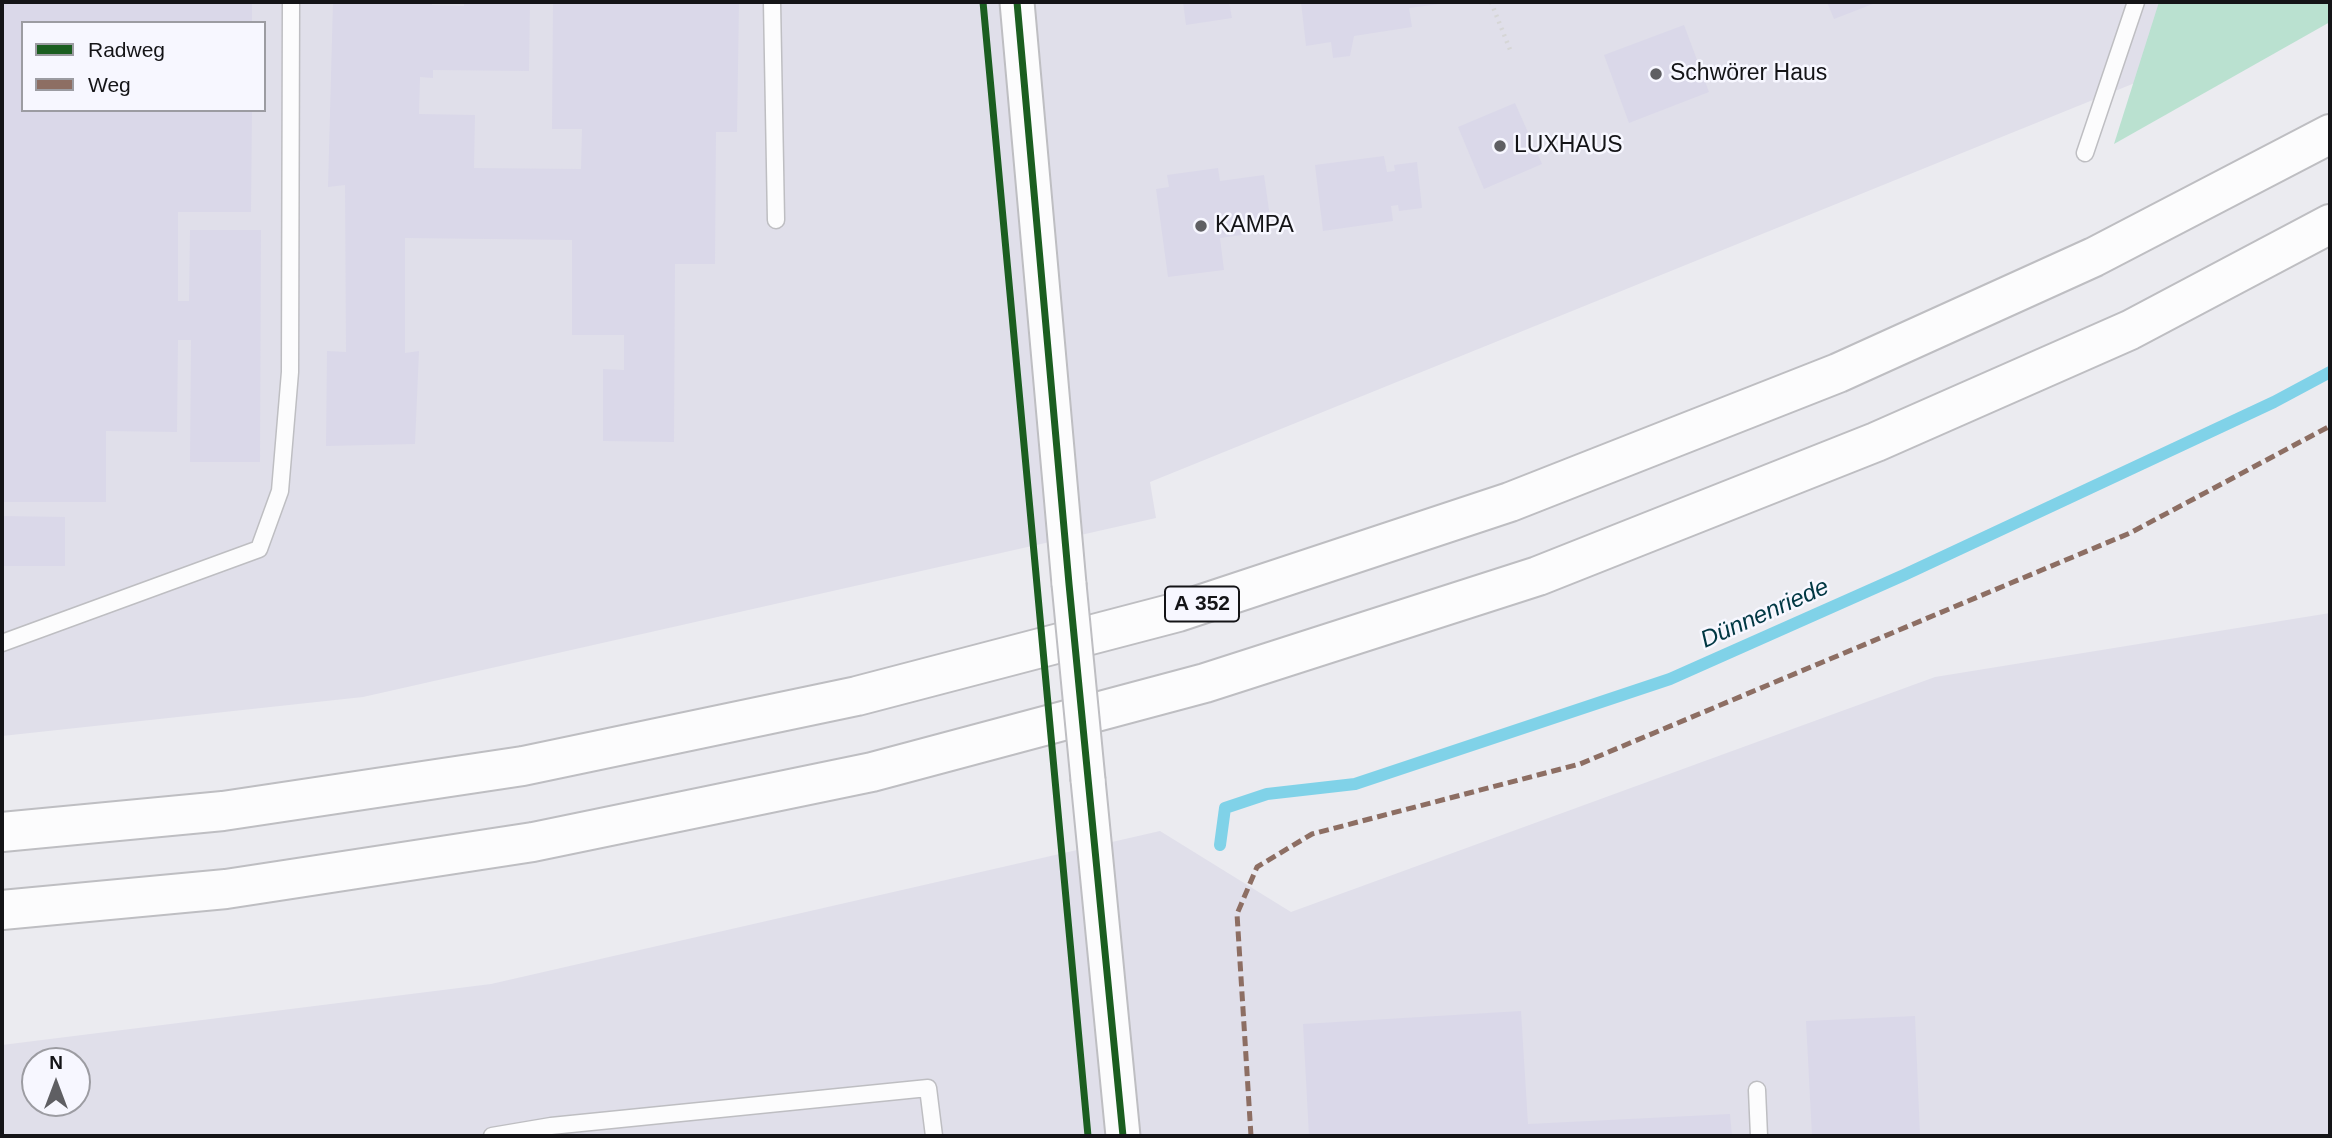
<!DOCTYPE html>
<meta charset="utf-8">
<style>
body{margin:0}
#map{position:relative;width:2332px;height:1138px;overflow:hidden;background:#ebebf0;font-family:Arial,sans-serif}
canvas{display:block}
.frame{position:absolute;inset:0;border:4px solid #141417;pointer-events:none}
.legend{position:absolute;left:21px;top:21px;width:245px;height:91px;box-sizing:border-box;background:#f7f7ff;border:2px solid #9c9ca2;margin:0;padding:9px 12px;list-style:none;font-size:21px;color:#141417}
.legend li{display:flex;align-items:center;gap:14px;height:35px}
.legend b{width:35px;border:2px solid #9c9ca2}
.north{position:absolute;left:21px;top:1047px;width:70px;height:70px;box-sizing:border-box;background:#f7f7ff;border:2px solid #9c9ca2;border-radius:50%;rotate:0deg;font-size:19px;font-weight:700;line-height:28px;text-align:center;color:#141417}
.north::after{content:'';display:block;margin:auto;width:24px;height:32px;background:#5f5f63;clip-path:polygon(50% 0,100% 100%,50% 72%,0 100%)}
</style>
<div id="map">
<canvas width="2332" height="1138"></canvas>
<div class="frame"></div>
<ul class="legend">
<li><b style="height:9px;background:#1b5e20"></b>Radweg</li>
<li><b style="height:9px;background:#8d6e63"></b>Weg</li>
</ul>
<div class="north">N</div>
</div>
<script>
const context = document.querySelector('canvas').getContext('2d');
context.lineJoin = 'round';
function paint(path, color) {
  context.fillStyle = color;
  context.fill(path, 'evenodd');
}
function shape(rows) {
  const path = new Path2D();
  for (const r of rows) {
    path.moveTo(r[0], r[1]);
    for (let i = 2; i < r.length; i += 2) path.lineTo(r[i], r[i + 1]);
  }
  return path;
}
function trace(path, color, width, dash) {
  context.strokeStyle = color;
  context.lineWidth = width;
  context.lineCap = dash ? 'butt' : 'round';
  context.setLineDash(dash || []);
  context.stroke(path);
}
function drawText(font, color, halo, rows, align = 'center') {
  context.font = font + ' Arial,sans-serif';
  context.lineWidth = 5;
  context.setLineDash([]);
  context.textBaseline = 'middle';
  context.strokeStyle = halo;
  context.fillStyle = color;
  for (const [text, x, y, turn = 0] of rows) {
    context.save();
    context.translate(x, y);
    context.rotate((+turn || 0) * Math.PI / 180);
    context.textAlign = isNaN(turn) ? turn : align;
    if (halo) context.strokeText(text, 0, 0);
    context.fillText(text, 0, 0);
    context.restore();
  }
}
const built = shape([
 [2,2,2309,2,2236,42,1150,482,1156,518,363,697,2,736],
 [23,23,264,23,264,110,23,110],
 [2330,613,2330,1136,2,1136,2,1045,491,984,1160,831,1291,912,1935,677],
 [35,1061,77,1061,77,1103,35,1103]
]);
const green = shape([
 [2159,2,2330,2,2330,22,2114,144]
]);
const stream = shape([
 [1220,845,1225,808,1267,794,1355,784,1670,679,1904,575,2274,402,2330,372]
]);
const building = shape([
 [2,2,252,2,252,23,23,23,23,110,252,110,251,212,178,212,178,301,189,301,190,230,261,230,260,462,190,462,191,340,178,340,177,432,106,431,106,502,2,502],
 [333,2,432,2,432,5,464,6,464,2,530,2,529,71,433,70,433,78,420,77,419,114,475,115,474,168,581,169,582,129,552,129,553,2,739,2,737,132,716,132,715,264,675,264,674,442,603,441,603,369,624,370,624,335,572,335,572,240,405,238,405,353,419,351,415,444,326,446,327,351,346,352,345,185,328,187],
 [1183,2,1229,2,1232,18,1186,25],
 [1301,2,1326,4,1448,3,1409,8,1412,27,1354,36,1350,56,1333,58,1331,42,1306,46],
 [1827,2,1878,2,1834,19],
 [1684,25,1709,92,1629,123,1604,55],
 [1515,103,1542,164,1484,189,1458,127],
 [1384,156,1387,172,1395,171,1394,165,1417,162,1422,208,1399,211,1398,205,1391,206,1393,221,1323,231,1315,165],
 [1218,168,1220,181,1264,175,1272,231,1220,238,1224,270,1168,277,1156,189,1169,187,1167,175],
 [2,516,65,517,65,566,2,566],
 [1521,1011,1528,1124,1730,1114,1732,1136,1309,1136,1303,1024],
 [1915,1016,1920,1136,1812,1136,1806,1021]
]);
const path = shape([
 [1491,2,1511,52]
]);
const service = shape([
 [772,2,776,220],
 [2085,153,2136,2],
 [2,643,259,549,280,491,290,372,291,2],
 [1757,1090,1759,1136],
 [492,1136,551,1126,928,1088,934,1136]
]);
const minor = shape([
 [1017,2,1069,584],
 [1088,780,1123,1136]
]);
const motorway = shape([
 [2,832,223,811,523,766,857,696,1178,612,1510,502,1838,373,2094,257,2330,134],
 [2,910,226,889,533,842,872,772,1205,683,1538,576,1876,442,2130,330,2330,224]
]);
const minorBridge = shape([
 [1069,584,1088,780]
]);
const quiet = shape([
 [1251,1136,1237,914,1257,867,1312,834,1580,764,2130,533,2330,426]
]);
const cycleway = shape([
 [983,2,1088,1136],
 [1017,2,1069,584,1123,1136]
]);
const markers = [
 [1656,74,7,"#5f5f63"],
 [1500,146,7,"#5f5f63"],
 [1201,226,7,"#5f5f63"]
];
const shields = [
 [1202,604,74]
];
const shieldNames = [
 ["A 352",1202,604]
];
const poiNames = [
 ["Schwörer Haus",1670,74],
 ["LUXHAUS",1514,146],
 ["KAMPA",1215,226]
];
const waterNames = [
 ["Dünnenriede",1765,614,-24]
];
paint(built, '#e0dfea');
paint(green, '#bae1d0');
trace(stream, '#80d2e8', 12);
paint(building, '#dad8e9');
trace(service, '#bebec2', 19);
trace(minor, '#bebec2', 37);
trace(motorway, '#bebec2', 42);
trace(path, '#d6d6d6', 4.5, [2, 5]);
trace(service, '#fcfcfd', 16);
trace(minor, '#fcfcfd', 33);
trace(motorway, '#fcfcfd', 38);
trace(minorBridge, '#bebec2', 37, []);
trace(minorBridge, '#fcfcfd', 33);
trace(quiet, '#8d6e63', 5, [10, 5]);
trace(cycleway, '#1b5e20', 7);
for (const [x, y, r, color] of markers) {
  const dot = new Path2D();
  dot.arc(x, y, r, 0, 2 * Math.PI);
  context.fillStyle = color;
  context.fill(dot);
  trace(dot, '#f7f7ff', 2.5);
}
for (const [x, y, w] of shields) {
  const box = new Path2D();
  box.roundRect(x - w / 2, y - 17.5, w, 35, 5);
  context.fillStyle = '#f7f7ff';
  context.fill(box);
  trace(box, '#141417', 2);
}
drawText('bold 21px', '#141417', null, shieldNames);
drawText('23px', '#141417', '#f7f7ff', poiNames, 'left');
drawText('italic 24px', '#003743', '#f7f7ff', waterNames);
</script>
